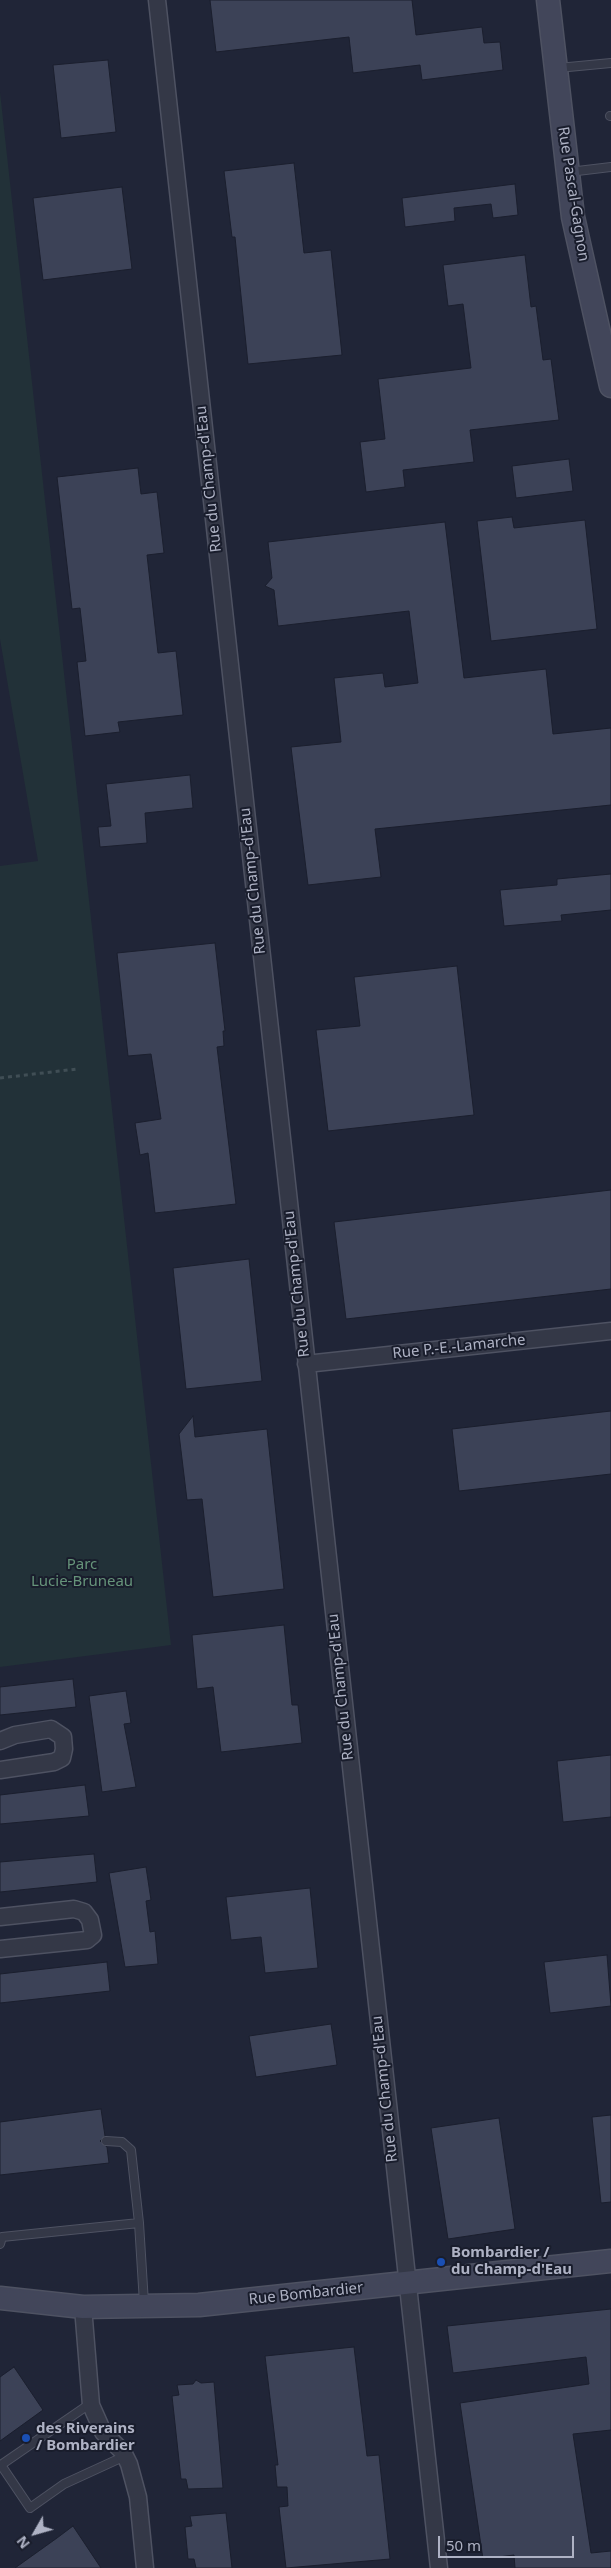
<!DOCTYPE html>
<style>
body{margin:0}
#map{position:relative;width:611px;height:2568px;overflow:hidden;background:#202537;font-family:"Noto Sans",sans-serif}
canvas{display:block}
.north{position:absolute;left:10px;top:2508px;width:50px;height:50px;-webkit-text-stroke:4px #191d2c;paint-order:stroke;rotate:232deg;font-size:14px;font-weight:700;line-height:20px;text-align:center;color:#aeb2c4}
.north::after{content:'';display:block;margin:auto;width:18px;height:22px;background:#aeb2c4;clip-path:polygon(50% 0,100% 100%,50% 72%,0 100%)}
.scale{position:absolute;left:438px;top:2536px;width:136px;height:22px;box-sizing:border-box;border:2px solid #aeb2c4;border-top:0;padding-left:6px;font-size:15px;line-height:18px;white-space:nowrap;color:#aeb2c4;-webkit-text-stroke:4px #191d2c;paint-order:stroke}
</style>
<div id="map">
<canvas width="611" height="2568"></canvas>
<div class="north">N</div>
<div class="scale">50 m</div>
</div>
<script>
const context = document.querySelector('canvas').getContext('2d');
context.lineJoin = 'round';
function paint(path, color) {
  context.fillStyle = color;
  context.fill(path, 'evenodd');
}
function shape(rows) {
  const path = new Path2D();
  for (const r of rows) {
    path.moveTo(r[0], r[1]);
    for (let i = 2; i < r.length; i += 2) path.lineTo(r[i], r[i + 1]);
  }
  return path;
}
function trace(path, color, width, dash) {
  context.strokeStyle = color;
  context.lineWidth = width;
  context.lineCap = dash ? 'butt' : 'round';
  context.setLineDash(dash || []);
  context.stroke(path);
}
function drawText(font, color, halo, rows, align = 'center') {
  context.font = font + ' "Noto Sans",sans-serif';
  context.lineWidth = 4;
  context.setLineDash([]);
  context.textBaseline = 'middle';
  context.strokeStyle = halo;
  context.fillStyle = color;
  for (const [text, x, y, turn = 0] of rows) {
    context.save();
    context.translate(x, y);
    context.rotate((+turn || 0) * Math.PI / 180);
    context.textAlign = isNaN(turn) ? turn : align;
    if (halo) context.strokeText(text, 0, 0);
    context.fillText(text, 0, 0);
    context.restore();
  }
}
const green = shape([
 [0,92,171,1645,0,1667,0,866,38,861,0,639]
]);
const building = shape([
 [210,0,412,0,416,35,482,27,484,43,500,42,503,70,422,80,420,65,353,73,349,37,216,52,210,0],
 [108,60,116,132,61,138,53,65,108,60],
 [294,163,304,253,331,250,342,355,248,364,235,237,232,237,224,171,294,163],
 [515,184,518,215,493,218,491,204,454,208,455,221,405,227,402,198,515,184],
 [122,187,132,269,43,280,33,198,122,187],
 [525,255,531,307,536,306,543,360,551,359,559,420,470,430,474,462,403,470,405,487,366,492,360,442,385,439,378,379,471,368,463,304,448,306,443,265,525,255],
 [569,459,573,491,516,498,512,466,569,459],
 [138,468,141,494,157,492,164,553,147,555,158,653,176,651,183,715,118,722,120,732,85,736,77,662,86,661,80,608,72,609,57,477,138,468],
 [512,517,514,528,585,520,597,629,491,641,477,521,512,517],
 [445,522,464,678,546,669,553,734,611,728,611,805,375,829,381,877,308,885,291,747,341,742,334,678,383,673,385,687,418,683,409,611,278,626,274,590,265,586,272,578,268,542,445,522],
 [190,775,193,808,145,813,147,843,100,847,98,827,111,826,106,784,190,775],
 [611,874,611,910,561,915,562,921,504,926,500,890,557,885,557,879,611,874],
 [215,943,225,1031,223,1031,224,1046,217,1047,236,1204,155,1213,148,1153,140,1155,135,1123,161,1119,151,1054,128,1056,117,953,215,943],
 [457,966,474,1115,328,1131,316,1030,360,1026,354,977,457,966],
 [611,1190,611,1289,346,1319,334,1222,611,1190],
 [249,1259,262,1381,186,1389,173,1268,249,1259],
 [611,1411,611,1474,459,1491,452,1429,611,1411],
 [193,1416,195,1437,267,1429,284,1589,213,1597,202,1499,187,1500,179,1434,193,1416],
 [284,1625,292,1705,298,1705,302,1743,221,1752,213,1687,197,1689,192,1635,284,1625],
 [73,1679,76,1707,0,1715,0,1687,73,1679],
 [126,1691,131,1723,124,1724,136,1787,102,1792,89,1696,126,1691],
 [611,1755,611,1817,563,1822,557,1761,611,1755],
 [85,1785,89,1816,0,1824,0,1795,85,1785],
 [94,1854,97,1882,0,1892,0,1862,94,1854],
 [146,1867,151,1900,146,1901,150,1932,155,1931,158,1964,125,1967,109,1873,146,1867],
 [310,1888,318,1968,265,1973,261,1937,231,1940,226,1897,310,1888],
 [607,1955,611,2006,550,2013,544,1962,607,1955],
 [107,1962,110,1991,0,2003,0,1974,107,1962],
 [331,2024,337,2065,256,2077,249,2036,331,2024],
 [101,2109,105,2136,100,2141,107,2147,109,2163,0,2175,0,2122,101,2109],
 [611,2115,611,2202,601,2203,592,2117,611,2115],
 [499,2118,515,2229,448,2239,431,2128,499,2118],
 [611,2309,611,2430,573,2434,591,2553,611,2551,611,2568,515,2568,514,2555,483,2559,460,2403,589,2384,586,2357,453,2373,447,2326,611,2309],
 [354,2347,367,2456,379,2455,390,2559,286,2568,279,2507,288,2506,287,2487,277,2487,275,2465,278,2465,265,2356,354,2347],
 [14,2367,43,2410,0,2441,0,2377,14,2367],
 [196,2380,201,2383,214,2382,223,2488,188,2489,186,2479,181,2479,172,2396,179,2395,177,2385,193,2384,196,2380],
 [226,2513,232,2568,196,2568,194,2559,188,2559,185,2527,192,2526,190,2516,226,2513],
 [73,2526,101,2568,15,2568,57,2538,73,2526]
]);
const path = shape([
 [0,1078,77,1069]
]);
const lane = shape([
 [558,68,611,63],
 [610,116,611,116],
 [569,172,611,167],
 [106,2141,122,2142,131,2150,139,2223],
 [0,2244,2,2237,139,2223,144,2303],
 [91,2403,1,2465,30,2508,64,2484,125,2456]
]);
const street = shape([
 [157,0,439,2568],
 [306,1364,611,1331],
 [0,1741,15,1735,51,1729,63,1737,64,1749,62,1758,54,1762,0,1770],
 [0,1917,74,1909,84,1912,90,1920,93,1935,87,1940,0,1949],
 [83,2307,91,2405,103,2432,123,2452,129,2464,138,2497,145,2568]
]);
const secondary = shape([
 [548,0,573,217,611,386],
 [0,2298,83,2307,199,2305,611,2261]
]);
const markers = [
 [441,2262,5,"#1a4fb4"],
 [26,2438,5,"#1a4fb4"]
];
const streetNames = [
 ["Rue Pascal-Gagnon",573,194,81],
 ["Rue du Champ-d'Eau",209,479,-96],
 ["Rue du Champ-d'Eau",253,881,-96],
 ["Rue du Champ-d'Eau",297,1284,-96],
 ["Rue P.-E.-Lamarche",459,1347,-6],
 ["Rue du Champ-d'Eau",341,1687,-96],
 ["Rue du Champ-d'Eau",385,2089,-96],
 ["Rue Bombardier",306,2294,-6]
];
const parkNames = [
 ["Parc",82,1565],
 ["Lucie-Bruneau",82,1582]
];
const poiNames = [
 ["Bombardier /",451,2253],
 ["du Champ-d'Eau",451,2270],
 ["des Riverains",36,2429],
 ["/ Bombardier",36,2446]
];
paint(green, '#223138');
paint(building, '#3c4257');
trace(building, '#1b1f2e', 1);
trace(lane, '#4e5262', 10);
trace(street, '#4e5262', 19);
trace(secondary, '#4e5262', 25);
trace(path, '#404e55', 3, [4, 4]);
trace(lane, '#343847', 8);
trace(street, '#343847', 16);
trace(secondary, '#42465a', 22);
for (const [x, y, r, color] of markers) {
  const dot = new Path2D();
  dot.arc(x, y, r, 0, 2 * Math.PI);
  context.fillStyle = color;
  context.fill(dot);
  trace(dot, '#191d2c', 2);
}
drawText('15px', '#aeb2c4', '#191d2c', streetNames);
drawText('15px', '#66947a', '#191d2c', parkNames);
drawText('bold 15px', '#aeb2c4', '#191d2c', poiNames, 'left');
</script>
